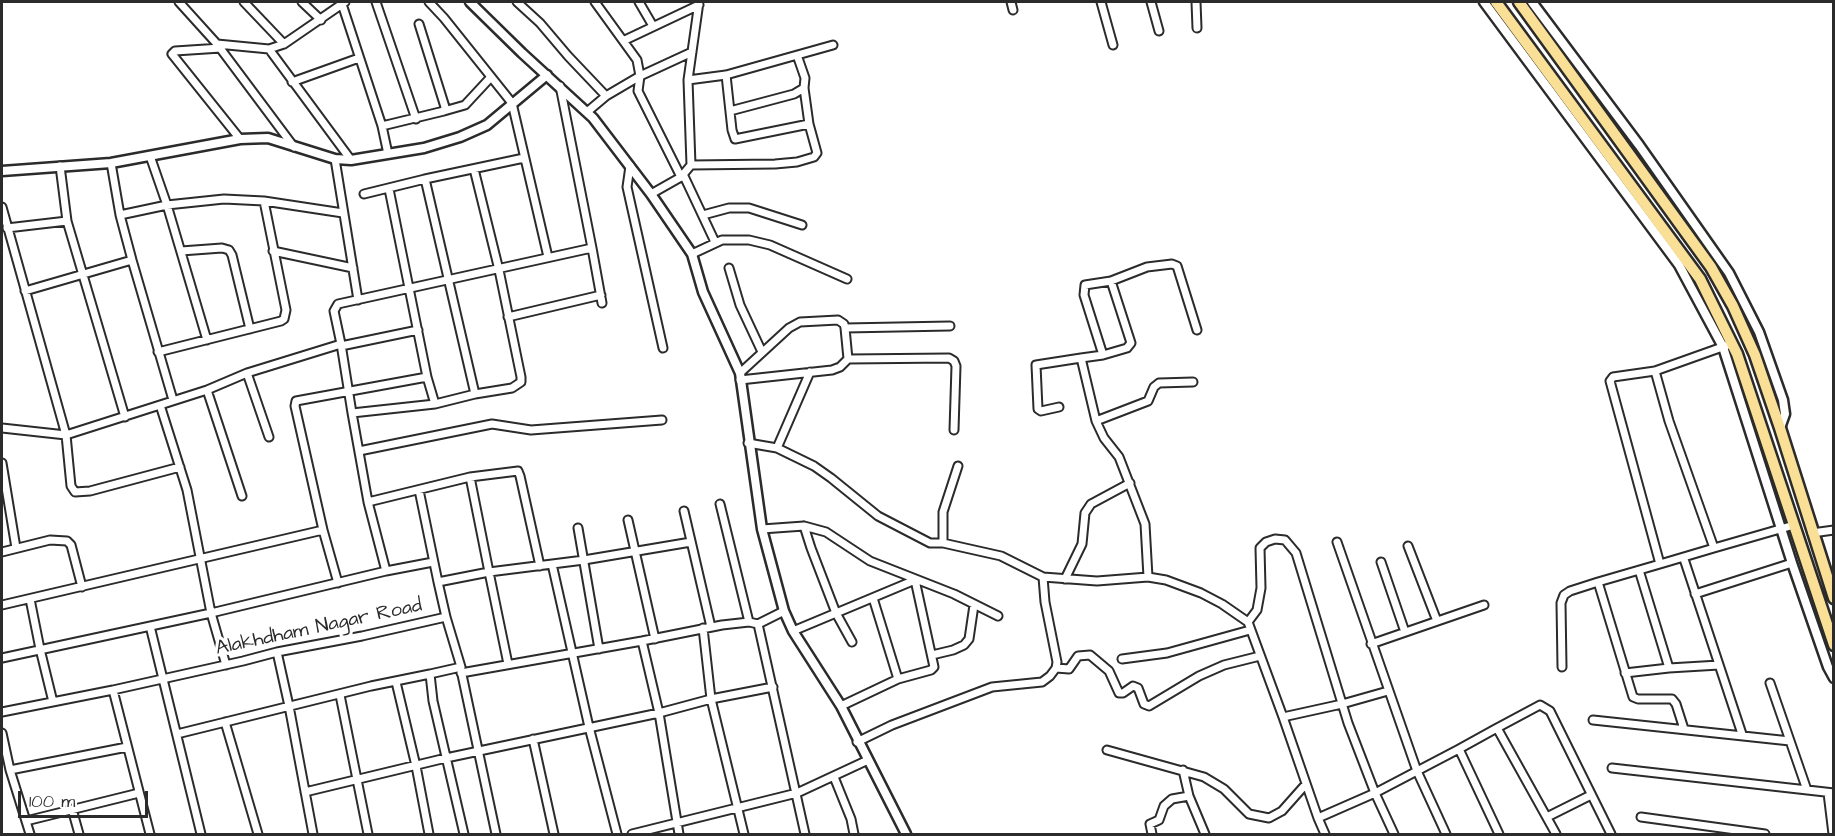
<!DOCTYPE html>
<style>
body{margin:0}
#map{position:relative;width:1835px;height:836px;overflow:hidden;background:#fff;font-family:"Architects Daughter",sans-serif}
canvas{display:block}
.frame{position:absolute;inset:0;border:3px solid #2b2b2b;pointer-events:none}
.scale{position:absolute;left:18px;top:791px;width:130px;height:27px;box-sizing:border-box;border:3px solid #2b2b2b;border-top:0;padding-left:8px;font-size:18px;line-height:21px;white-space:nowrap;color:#2b2b2b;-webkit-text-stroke:4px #fff;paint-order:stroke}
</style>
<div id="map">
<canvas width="1835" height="836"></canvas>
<div class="frame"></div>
<div class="scale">100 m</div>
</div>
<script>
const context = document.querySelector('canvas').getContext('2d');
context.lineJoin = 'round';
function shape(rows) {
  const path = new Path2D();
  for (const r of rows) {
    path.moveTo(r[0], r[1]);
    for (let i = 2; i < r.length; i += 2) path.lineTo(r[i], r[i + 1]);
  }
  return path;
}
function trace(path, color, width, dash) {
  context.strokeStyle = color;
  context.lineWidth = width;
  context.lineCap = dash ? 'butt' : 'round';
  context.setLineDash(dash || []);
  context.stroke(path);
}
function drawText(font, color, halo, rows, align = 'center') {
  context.font = font + ' "Architects Daughter",sans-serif';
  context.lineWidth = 6;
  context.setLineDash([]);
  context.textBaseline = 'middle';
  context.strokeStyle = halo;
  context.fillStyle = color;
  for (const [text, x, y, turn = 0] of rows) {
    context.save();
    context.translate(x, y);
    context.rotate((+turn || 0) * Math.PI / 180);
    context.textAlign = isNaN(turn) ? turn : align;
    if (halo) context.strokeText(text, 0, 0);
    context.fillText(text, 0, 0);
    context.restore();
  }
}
const minor = shape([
 [179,2,217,44,294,147],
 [244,2,284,44],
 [302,2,321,20],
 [345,2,284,44,269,49,351,160],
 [376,2,416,119],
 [429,2,444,18,512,103,548,257],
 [517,2,540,23,568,56,606,96,587,112],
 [595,2,637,60,640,76,638,91,681,177],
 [639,2,653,26],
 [1011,2,1013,10],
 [1101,2,1113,45],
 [1151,2,1159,31],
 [1196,2,1197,28],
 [342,4,382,126,388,154],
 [625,40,699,5],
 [217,44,269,49],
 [221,48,175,51,172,54,240,139],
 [797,55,805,78,804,88,809,124],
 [688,80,726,75,833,45],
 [292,82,359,58],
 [606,96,640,76,692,52],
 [444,111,465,105,491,77],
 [730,111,794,94,804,88],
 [382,126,444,111,445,107,419,24],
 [150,156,167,205,207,340],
 [335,159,358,300],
 [111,163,120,215,132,260,173,400],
 [691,165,775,164,797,162,814,157,817,153,809,124,735,139,732,130,726,75],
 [60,166,67,221,125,417],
 [630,166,627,187,663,348],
 [683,174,715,242],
 [425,179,524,158],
 [389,189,427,377,435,404],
 [364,194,425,179,475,394],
 [651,194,681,177,691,165,688,80,699,2],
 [2,207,66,435,71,486,75,492,90,491,180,467],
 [120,215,167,205,224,199,264,201,343,213],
 [703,215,729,208,749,208,802,225],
 [7,228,67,221],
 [592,248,602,303],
 [181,251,222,248,229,250,232,255,250,329],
 [273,251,353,268],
 [692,254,722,240,749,240,770,245,847,279],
 [729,268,740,305,762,352],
 [25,291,132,260],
 [508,317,601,295],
 [845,328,950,326],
 [341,344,334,311,338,304,592,248,560,86],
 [341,346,418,330],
 [158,352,281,321,284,319,286,310,264,201],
 [1103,355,1127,348,1131,343,1111,281],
 [1655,371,1669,421,1714,548,1794,525],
 [247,373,269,437],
 [740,373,789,328,800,322,838,320,844,324,845,328,848,359,949,358,954,361,956,366,954,430],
 [740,380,832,370,840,367,848,359],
 [207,390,242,496],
 [1059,407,1041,411,1038,409,1036,365,1081,358],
 [1096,421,1148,401,1154,387,1159,383,1193,382],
 [2,428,66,435,207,390,247,373,341,344,352,413],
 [748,443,777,448,814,466,831,478,878,516,930,543,943,543,1001,556,1043,577],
 [777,448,810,372],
 [359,451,492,424,531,430,662,420],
 [2,463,16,548],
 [470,477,518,471,520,476,540,566],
 [419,490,438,582],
 [720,504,749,622],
 [684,511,711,627],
 [628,520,655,639],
 [804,526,811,548,836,613,852,642],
 [578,528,599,649],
 [762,529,804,526,826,532,870,561,954,594,998,616],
 [323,530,295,406,296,401,427,377],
 [1812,533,1834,530],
 [1337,542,1417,771,1446,834],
 [943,543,943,512,958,466],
 [1408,546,1437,621],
 [1714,548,1660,564,1610,381,1613,377,1655,371,1728,345],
 [2,552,50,540,67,541,71,545,82,587],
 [1684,559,1742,734],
 [1381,562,1405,632],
 [552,564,589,727,617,834],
 [386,571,433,562],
 [1148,577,1145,524,1119,457,1104,438,1096,421,1081,358,1103,355,1084,295,1085,285,1111,281,1147,267,1172,264,1177,266,1197,330],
 [1065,579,1082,544,1085,513,1091,504,1130,483],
 [1598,582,1633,697,1638,699,1672,699,1676,704,1684,729],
 [1695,594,1792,563],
 [873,598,898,679],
 [30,599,40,649,53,702],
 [2,605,323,530,338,583],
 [446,617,461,667,430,674,433,701,464,834],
 [1248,622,1257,610,1261,588,1260,548,1266,542,1275,539,1285,540,1296,553,1348,723,1375,793,1394,834],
 [758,624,805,834],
 [150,626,201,834],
 [703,628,711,699,744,834],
 [793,631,915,580,934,667,931,670,898,679,841,706],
 [1371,644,1484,605],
 [277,652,289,706,313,834],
 [932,655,953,650,964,645,969,639,974,605],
 [2,658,211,613,187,490,160,405],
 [1122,659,1167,653,1250,630],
 [508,664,489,572,584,560,691,542],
 [226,665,211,613,386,571,368,502],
 [1562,667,1561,603,1564,595,1570,591,1598,582,1660,564],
 [1056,668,1069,669,1078,656,1090,655,1109,671,1119,693,1123,693,1133,686,1138,688,1144,704,1149,706,1199,676,1224,665,1260,656],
 [1669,668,1719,665],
 [461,670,496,834],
 [461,673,642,641],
 [1625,673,1669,668,1639,570],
 [396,682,416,766,429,834],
 [1770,683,1807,790],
 [113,690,150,834],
 [340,695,368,834],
 [2,712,113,690,243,661,277,652,362,636,446,617,438,582,489,572,470,477,368,502,352,413,435,404,475,394,512,388,521,382,521,377,499,270,474,169],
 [1283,717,1342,704,1388,691],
 [1593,720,1790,741],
 [225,722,258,834],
 [1497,728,1540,705,1550,711,1611,834],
 [2,733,10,770,30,834],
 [177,734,371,686,430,674],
 [533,739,554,834],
 [857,742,892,725,992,687,1042,682,1050,676,1056,668,1057,662,1045,602,1043,577,1097,581,1148,577,1166,580,1201,593,1222,604,1248,622,1283,717,1318,818,1325,834],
 [1107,750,1204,777,1224,789,1249,814,1269,818,1282,811,1306,784],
 [1612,768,1834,793],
 [10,770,127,747],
 [1183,770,1189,796,1205,834],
 [834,777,851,819,854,834],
 [305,792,446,758,659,713,711,699,773,687],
 [1828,793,1833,834],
 [72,809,79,834],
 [1547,817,1591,795],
 [1641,817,1765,834],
 [1318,818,1375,793,1459,749],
 [26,821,139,793],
 [632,834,797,793,868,760],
 [679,834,659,713,642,641,722,625,749,622,758,624,784,611],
 [1152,834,1150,824,1159,820,1164,806,1172,799,1189,796],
 [1499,834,1459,749,1497,728,1556,834]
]);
const tertiary = shape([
 [470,2,522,53,593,118,651,194,692,254,703,292,740,373,762,529,784,611,793,631,841,706,906,834],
 [1484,2,1679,265,1723,347,1792,563,1828,667,1834,678],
 [1532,2,1639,145,1729,273,1759,332,1783,400,1785,414,1780,428],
 [2,171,111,163,240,139,268,138,335,159,351,160,424,148,460,137,487,125,547,75]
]);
const primary = shape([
 [1496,2,1700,279,1737,354,1834,645],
 [1519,2,1711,267,1733,306,1755,355,1780,428,1834,598]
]);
const streetNames = [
 ["Alakhdham Nagar Road",319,628,-12]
];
trace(minor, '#2b2b2b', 11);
trace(tertiary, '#2b2b2b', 13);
trace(primary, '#2b2b2b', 15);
trace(minor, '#fff', 7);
trace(tertiary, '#fff', 8);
trace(primary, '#fadf96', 10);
drawText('20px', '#2b2b2b', '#fff', streetNames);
</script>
